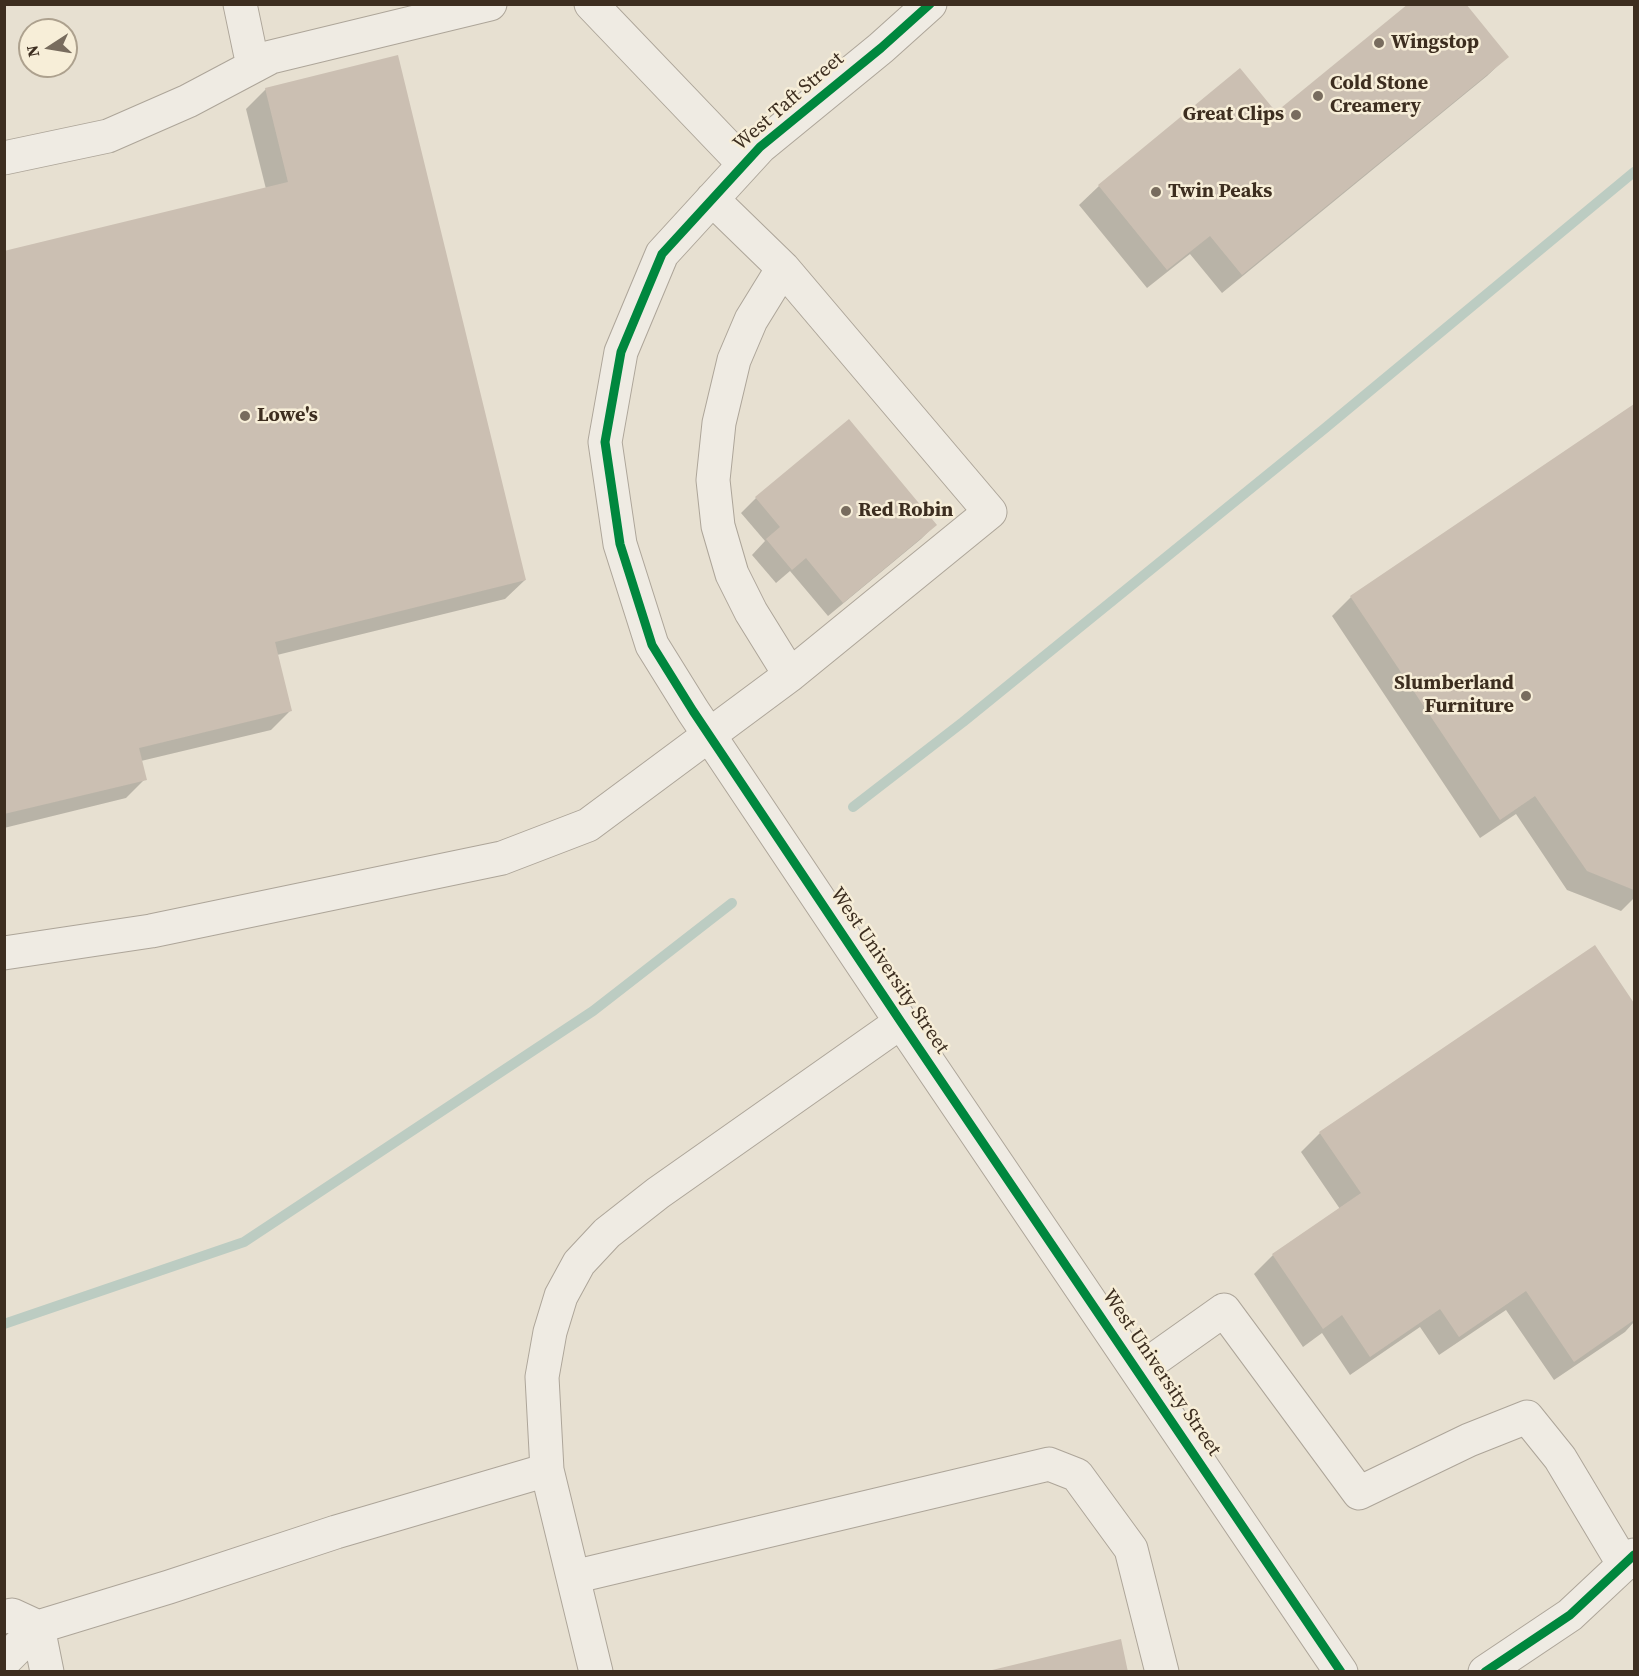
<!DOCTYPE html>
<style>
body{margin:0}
#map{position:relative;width:1639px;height:1676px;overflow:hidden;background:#e7e0d1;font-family:"Source Serif 4",serif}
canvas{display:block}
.frame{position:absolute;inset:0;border:6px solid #3d2e20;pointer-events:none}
.north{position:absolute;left:18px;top:18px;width:60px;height:60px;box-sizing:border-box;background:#f7eed8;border:2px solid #ada18e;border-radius:50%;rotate:258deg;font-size:16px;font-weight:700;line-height:24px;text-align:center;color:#3d2e20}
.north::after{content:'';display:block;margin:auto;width:21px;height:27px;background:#786c5e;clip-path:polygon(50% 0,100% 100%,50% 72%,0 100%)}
</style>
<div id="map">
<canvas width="1639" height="1676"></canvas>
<div class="frame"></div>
<div class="north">N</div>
</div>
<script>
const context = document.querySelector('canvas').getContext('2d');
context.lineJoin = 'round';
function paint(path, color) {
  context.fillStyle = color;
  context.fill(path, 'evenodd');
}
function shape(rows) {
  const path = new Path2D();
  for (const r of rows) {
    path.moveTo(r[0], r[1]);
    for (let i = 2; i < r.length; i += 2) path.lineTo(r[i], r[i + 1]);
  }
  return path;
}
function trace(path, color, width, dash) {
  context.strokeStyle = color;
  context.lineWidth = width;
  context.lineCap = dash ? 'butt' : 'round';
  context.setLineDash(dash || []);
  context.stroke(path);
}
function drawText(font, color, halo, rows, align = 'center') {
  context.font = font + ' "Source Serif 4",serif';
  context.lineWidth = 5;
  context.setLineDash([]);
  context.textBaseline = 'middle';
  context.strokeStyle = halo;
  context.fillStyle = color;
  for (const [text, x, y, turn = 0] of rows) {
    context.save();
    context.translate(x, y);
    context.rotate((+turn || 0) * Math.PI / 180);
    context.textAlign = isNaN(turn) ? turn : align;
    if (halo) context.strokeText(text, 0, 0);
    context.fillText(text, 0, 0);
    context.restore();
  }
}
const shadow = shape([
 [1507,57,1487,76,1222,293,1190,254,1147,288,1079,205,1099,186,1240,70,1276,115],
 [266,89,525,580,505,599,277,655,291,710,271,730,141,761,145,779,126,798,4,828,4,253,266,189,246,109],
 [1634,406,1634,898,1621,911,1567,890,1516,814,1480,838,1332,616,1351,597],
 [756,498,935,525,921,539,828,616,790,571,776,583,752,555,765,541,741,513],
 [1595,947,1634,1005,1634,1322,1625,1332,1554,1380,1506,1310,1439,1355,1420,1327,1350,1375,1322,1333,1303,1347,1254,1274,1273,1255,1340,1209,1301,1152,1320,1133]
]);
const stream = shape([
 [853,807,963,722,1324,429,1634,172],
 [4,1324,244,1242,593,1011,732,903]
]);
const building = shape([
 [1408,4,1466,4,1509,57,1242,275,1210,236,1167,270,1098,185,1240,68,1276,112],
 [398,55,526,580,275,642,292,711,139,748,147,780,4,814,4,251,288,182,265,88],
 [1634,404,1634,890,1587,871,1535,796,1500,820,1350,596],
 [849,419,937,525,843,603,806,558,792,570,766,539,780,527,755,497],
 [1595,945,1634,1003,1634,1320,1574,1362,1526,1291,1459,1337,1440,1309,1370,1357,1342,1315,1323,1329,1272,1254,1361,1193,1319,1132],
 [1121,1639,1128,1672,988,1672,988,1671]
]);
const minor = shape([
 [240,4,253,66],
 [591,4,744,164],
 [930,4,881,48,760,147,662,254,621,352,605,442,620,544,652,645,693,711,901,1022,1341,1672],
 [4,158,108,136,188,101,271,57,490,4],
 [783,268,751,320,734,360,719,423,713,480,718,526,732,574,751,612,790,675],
 [4,953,151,931,502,858,588,825,790,675,990,512,783,268,712,199],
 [1138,1371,1224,1310,1359,1493,1469,1440,1527,1417,1560,1458,1624,1565],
 [573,1577,1049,1464,1077,1475,1131,1549,1162,1672],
 [4,1617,12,1615,38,1627],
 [38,1627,47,1672],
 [4,1661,38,1627,169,1587,336,1532,547,1470],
 [596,1672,547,1470,542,1377,550,1332,561,1296,579,1263,607,1233,658,1193,901,1022],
 [1485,1672,1570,1615,1634,1555]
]);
const cycleway = shape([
 [930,4,881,48,760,147,662,254,621,352,605,442,620,544,652,645,693,711,901,1022,1341,1672],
 [1485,1672,1570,1615,1634,1555]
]);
const markers = [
 [1379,43,6,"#786c5e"],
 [1318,96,6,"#786c5e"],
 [1296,115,6,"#786c5e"],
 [1156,192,6,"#786c5e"],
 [245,416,6,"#786c5e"],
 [846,511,6,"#786c5e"],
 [1526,696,6,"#786c5e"]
];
const poiNames = [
 ["Wingstop",1391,43],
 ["Cold Stone",1330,84],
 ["Creamery",1330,107],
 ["Great Clips",1284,115,"right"],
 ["Twin Peaks",1168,192],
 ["Lowe's",257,416],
 ["Red Robin",858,511],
 ["Slumberland",1514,684,"right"],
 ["Furniture",1514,707,"right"]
];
const streetNames = [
 ["West Taft Street",789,102,-41],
 ["West University Street",889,971,56],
 ["West University Street",1161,1373,56]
];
paint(shadow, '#0003');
trace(stream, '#bcccc2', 10);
paint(building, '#cbbfb2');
trace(minor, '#ada599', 35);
trace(minor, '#efebe3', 33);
trace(cycleway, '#00873e', 9);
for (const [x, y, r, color] of markers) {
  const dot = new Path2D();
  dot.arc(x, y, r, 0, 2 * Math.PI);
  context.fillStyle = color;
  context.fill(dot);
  trace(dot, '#f7eed8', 2);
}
drawText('bold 20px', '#3d2e20', '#f7eed8', poiNames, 'left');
drawText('20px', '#3d2e20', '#f7eed8', streetNames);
</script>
